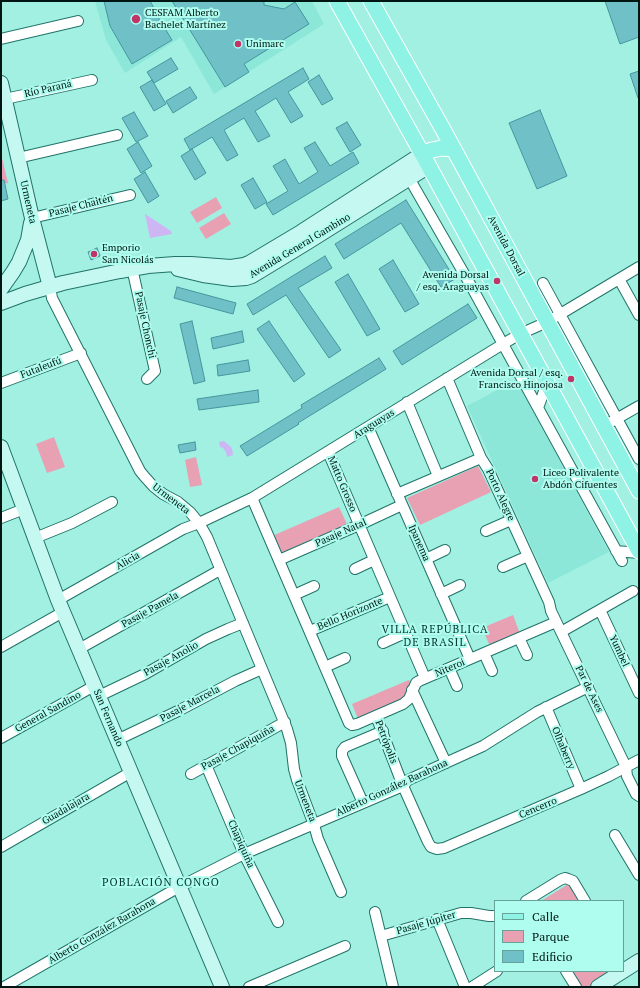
<!DOCTYPE html>
<meta charset="utf-8">
<style>
body{margin:0}
#map{position:relative;width:640px;height:988px;overflow:hidden;background:#a1f0e2;font-family:"PT Serif",serif}
canvas{display:block}
.frame{position:absolute;inset:0;border:2px solid #001612;pointer-events:none}
.legend{position:absolute;left:494px;top:900px;width:130px;height:72px;box-sizing:border-box;background:#aefdef;border:1px solid #68a197;margin:0;padding:5px 7px;list-style:none;font-size:12px;color:#001612}
.legend li{display:flex;align-items:center;gap:8px;height:20px}
.legend b{width:20px;border:1px solid #68a197}
</style>
<div id="map">
<canvas width="640" height="988"></canvas>
<div class="frame"></div>
<ul class="legend">
<li><b style="height:5px;background:#8ef2e5"></b>Calle</li>
<li><b style="height:11px;background:#e8a0b3"></b>Parque</li>
<li><b style="height:11px;background:#70c1c7"></b>Edificio</li>
</ul>
</div>
<script>
const context = document.querySelector('canvas').getContext('2d');
context.lineJoin = 'round';
function paint(path, color) {
  context.fillStyle = color;
  context.fill(path, 'evenodd');
}
function shape(rows) {
  const path = new Path2D();
  for (const r of rows) {
    path.moveTo(r[0], r[1]);
    for (let i = 2; i < r.length; i += 2) path.lineTo(r[i], r[i + 1]);
  }
  return path;
}
function trace(path, color, width, dash) {
  context.strokeStyle = color;
  context.lineWidth = width;
  context.lineCap = dash ? 'butt' : 'round';
  context.setLineDash(dash || []);
  context.stroke(path);
}
function drawText(font, color, halo, rows, align = 'center') {
  context.font = font + ' "PT Serif",serif';
  context.lineWidth = 4;
  context.setLineDash([]);
  context.textBaseline = 'middle';
  context.strokeStyle = halo;
  context.fillStyle = color;
  for (const [text, x, y, turn = 0] of rows) {
    context.save();
    context.translate(x, y);
    context.rotate((+turn || 0) * Math.PI / 180);
    context.textAlign = isNaN(turn) ? turn : align;
    if (halo) context.strokeText(text, 0, 0);
    context.fillText(text, 0, 0);
    context.restore();
  }
}
const built = shape([
 [95,1,312,1,324,24,214,94,181,37,125,73,106,40],
 [516,380,609,552,548,583,467,406]
]);
const green = shape([
 [1,154,8,183,1,184],
 [216,197,222,208,197,223,190,212],
 [224,213,231,224,206,239,199,228],
 [54,437,65,467,47,473,36,444],
 [196,457,202,485,190,487,185,460],
 [478,466,491,492,420,525,407,498],
 [339,507,347,524,279,554,272,536],
 [513,615,520,634,490,646,482,628],
 [409,680,416,695,358,719,352,704],
 [570,883,581,901,541,901],
 [573,971,615,971,588,987,582,987]
]);
const water = shape([
 [145,214,171,231,172,234,150,238],
 [224,441,232,448,233,455,227,457,226,452,223,448,220,447,219,442]
]);
const building = shape([
 [104,1,150,1,159,17,158,17,172,40,132,64,110,26,104,1],
 [172,1,264,1,264,5,284,9,295,2,309,24,244,64,249,72,225,87,172,1],
 [605,1,639,1,639,37,620,44,605,1],
 [171,58,178,69,154,83,147,72,171,58],
 [303,68,309,79,288,92,303,116,291,123,276,98,255,111,270,136,258,142,244,118,224,130,238,155,227,161,212,137,190,150,184,139,303,68],
 [639,71,639,98,638,98,630,74,639,71],
 [319,75,333,99,322,105,308,82,319,75],
 [152,80,166,104,154,111,140,87,152,80],
 [190,87,197,98,173,113,166,101,190,87],
 [540,110,567,176,537,189,509,123,540,110],
 [134,112,148,136,136,142,122,118,134,112],
 [347,122,361,145,350,152,336,128,347,122],
 [138,142,152,166,141,173,127,149,138,142],
 [315,142,330,166,353,152,359,163,273,215,266,204,288,191,273,166,285,159,299,184,318,172,304,148,315,142],
 [192,149,206,173,195,180,181,156,192,149],
 [145,172,159,196,148,203,134,179,145,172],
 [253,178,267,202,255,209,241,185,253,178],
 [1,180,4,180,8,199,1,201,1,180],
 [406,200,455,279,441,287,401,223,344,259,335,244,406,200],
 [97,248,100,256,91,260,88,252,97,248],
 [325,256,332,268,298,288,341,350,329,358,286,295,253,315,247,304,325,256],
 [393,260,419,304,405,312,379,269,393,260],
 [348,274,380,329,367,336,335,282,348,274],
 [177,287,236,303,233,314,174,298,177,287],
 [468,304,477,318,402,365,393,351,468,304],
 [192,321,205,381,194,384,180,324,192,321],
 [269,321,305,374,294,382,257,329,269,321],
 [242,331,244,342,213,349,211,338,242,331],
 [379,358,386,369,298,423,299,424,247,456,240,446,302,408,301,405,379,358],
 [248,360,250,371,218,376,217,365,248,360],
 [258,390,259,402,199,410,197,399,258,390],
 [195,442,196,450,180,453,178,445,195,442]
]);
const street = shape([
 [1,39,78,21],
 [5,99,92,80],
 [18,158,117,135],
 [409,178,470,284,622,561],
 [32,218,130,195],
 [132,268,155,371,147,379],
 [619,279,639,315],
 [543,283,639,459],
 [50,287,52,298,140,471,144,476,153,486,163,494,178,502,190,512,199,523,207,537,287,729,291,743,294,769,297,780,314,825,318,839,341,892],
 [447,378,481,458,488,469,549,602,551,611,626,767,627,776,636,794,639,796],
 [1,383,81,353],
 [407,402,438,476],
 [538,408,547,383],
 [611,422,639,406],
 [368,427,470,659],
 [328,452,425,678],
 [397,494,481,458],
 [252,498,349,723,352,725,357,724,403,704,409,699,416,683,419,681,556,622],
 [1,518,24,509],
 [486,531,511,520],
 [35,538,72,523,112,502],
 [616,551,639,553],
 [426,559,445,550],
 [279,560,359,525,402,505],
 [503,567,528,556],
 [355,569,374,560],
 [441,594,460,585],
 [294,595,314,586],
 [58,600,183,529,199,523,252,498,503,344,520,334,547,322,639,267],
 [600,610,639,693],
 [310,631,390,597],
 [561,632,633,591],
 [519,638,527,655],
 [383,643,405,633],
 [1,647,63,612],
 [79,649,220,570],
 [484,653,492,671],
 [325,667,345,658],
 [449,668,457,686],
 [412,690,446,763],
 [99,696,145,674,206,639,228,629,243,623],
 [546,707,581,789],
 [376,716,403,786,428,842,431,847,437,849,444,848,581,789,609,776,639,760],
 [1,738,94,686],
 [117,740,178,711,235,681,262,669],
 [206,765,244,854,278,922],
 [191,774,285,722],
 [363,803,342,756,342,751,345,747,383,731],
 [615,835,639,875],
 [1,847,131,772],
 [526,901,560,880,565,878,568,879,573,881,585,901],
 [375,912,393,987],
 [437,919,465,987],
 [381,936,461,913,471,913,489,916,495,916],
 [566,971,576,987],
 [4,987,179,887,244,854,403,786,408,780,483,746,537,712,588,687],
 [249,987,345,946],
 [472,987,497,971]
]);
const secondary = shape([
 [1,83,32,218,50,287],
 [178,269,203,275,232,279,246,278,252,276,308,242,429,166],
 [1,289,13,272,19,262,28,240,31,223],
 [1,303,25,294,63,283,120,271,148,266,175,264,191,264,231,267,244,265,249,263,301,232,422,154],
 [1,447,58,600,222,987],
 [598,987,639,961]
]);
const primary = shape([
 [337,1,419,148,639,551],
 [371,1,445,133,639,491],
 [422,154,432,150,442,148,454,149]
]);
const markers = [
 [136,19,5,"#c03468"],
 [238,44,4,"#c03468"],
 [94,254,4,"#c03468"],
 [497,281,4,"#c03468"],
 [571,379,4,"#c03468"],
 [535,479,4,"#c03468"]
];
const poiNames = [
 ["CESFAM Alberto",145,13],
 ["Bachelet Martínez",145,25],
 ["Unimarc",246,44],
 ["Emporio",102,248],
 ["San Nicolás",102,260],
 ["Avenida Dorsal",489,275,"right"],
 ["/ esq. Araguayas",489,287,"right"],
 ["Avenida Dorsal / esq.",563,373,"right"],
 ["Francisco Hinojosa",563,385,"right"],
 ["Liceo Polivalente",543,473],
 ["Abdón Cifuentes",543,485]
];
const streetNames = [
 ["Río Paraná",48,89,-13],
 ["Urmeneta",28,202,77],
 ["Pasaje Chaitén",81,206,-14],
 ["Avenida General Gambino",300,246,-31],
 ["Avenida Dorsal",506,246,62],
 ["Pasaje Chonchi",145,325,78],
 ["Futaleufú",41,368,-21],
 ["Araguayas",374,424,-32],
 ["Matto Grosso",342,484,67],
 ["Porto Alegre",500,495,65],
 ["Urmeneta",171,499,37],
 ["Pasaje Natal",341,533,-24],
 ["Ipanema",419,543,66],
 ["Alicia",128,561,-30],
 ["Pasaje Pamela",150,610,-29],
 ["Bello Horizonte",350,614,-23],
 ["Yumbel",619,651,65],
 ["Pasaje Anolio",171,659,-29],
 ["Niteroi",450,668,-23],
 ["Par de Ases",589,689,64],
 ["Pasaje Marcela",190,704,-28],
 ["General Sandino",48,712,-29],
 ["San Fernando",108,718,67],
 ["Petrópolis",386,742,69],
 ["Pasaje Chapiquiña",238,748,-29],
 ["Olhaberry",563,748,67],
 ["Alberto González Barahona",392,788,-25],
 ["Urmeneta",305,801,69],
 ["Cencerro",538,808,-23],
 ["Guadalajara",66,809,-30],
 ["Chapiquiña",241,844,66],
 ["Pasaje Júpiter",426,923,-16],
 ["Alberto González Barahona",102,931,-30]
];
const neighbourhoodNames = [
 ["VILLA REPÚBLICA",435,630],
 ["DE BRASIL",435,643],
 ["POBLACIÓN CONGO",161,883]
];
paint(built, '#8ce7d8');
paint(green, '#e8a0b3');
paint(water, '#ceb5f3');
paint(building, '#70c1c7');
trace(building, '#45969d', 1);
trace(street, '#207368', 12);
trace(secondary, '#207368', 16);
trace(primary, '#fff', 17);
trace(street, '#fff', 10);
trace(secondary, '#c6f8f2', 14);
trace(primary, '#8ef2e5', 15);
for (const [x, y, r, color] of markers) {
  const dot = new Path2D();
  dot.arc(x, y, r, 0, 2 * Math.PI);
  context.fillStyle = color;
  context.fill(dot);
  trace(dot, '#aefdef', 1.5);
}
drawText('10px', '#001612', '#aefdef', poiNames, 'left');
drawText('10px', '#001612', '#aefdef', streetNames);
context.letterSpacing = '1px';
drawText('11px', '#06332d', '#aefdef', neighbourhoodNames);
context.letterSpacing = '0px';
</script>
